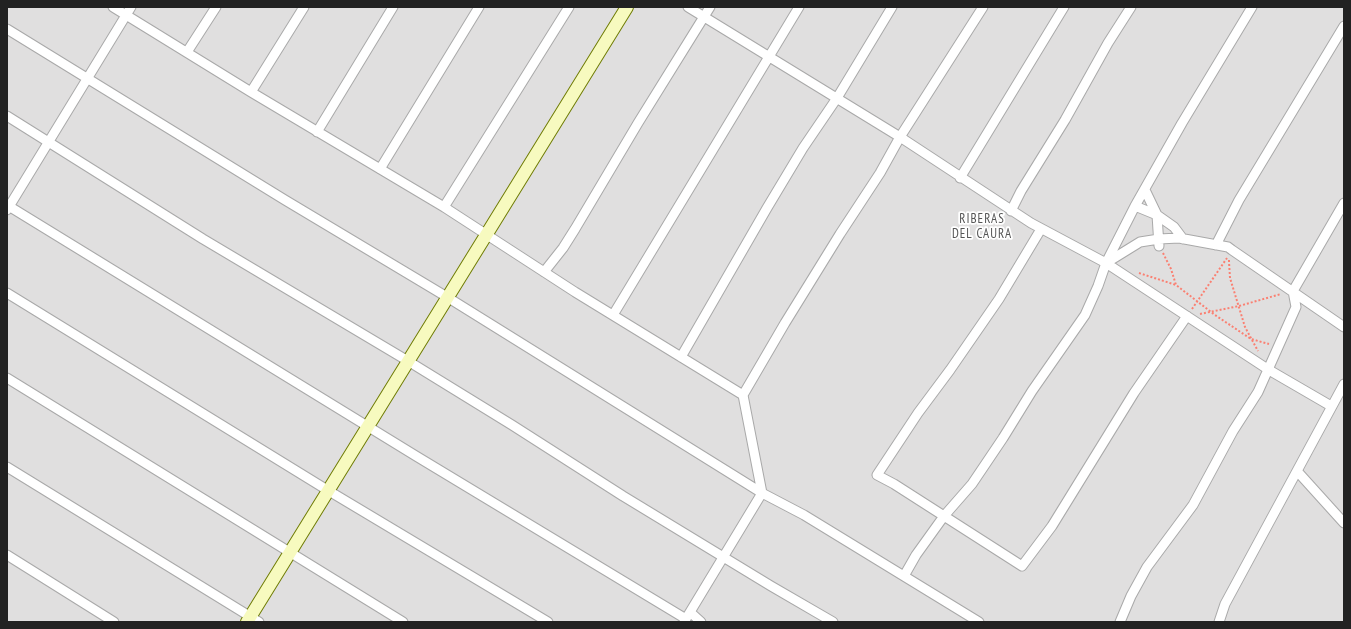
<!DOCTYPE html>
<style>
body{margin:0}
#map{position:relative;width:1351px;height:629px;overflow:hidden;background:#f2efe9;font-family:"PT Sans Narrow",sans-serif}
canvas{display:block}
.frame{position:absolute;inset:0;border:8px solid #222;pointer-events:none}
</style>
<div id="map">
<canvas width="1351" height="629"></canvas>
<div class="frame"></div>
</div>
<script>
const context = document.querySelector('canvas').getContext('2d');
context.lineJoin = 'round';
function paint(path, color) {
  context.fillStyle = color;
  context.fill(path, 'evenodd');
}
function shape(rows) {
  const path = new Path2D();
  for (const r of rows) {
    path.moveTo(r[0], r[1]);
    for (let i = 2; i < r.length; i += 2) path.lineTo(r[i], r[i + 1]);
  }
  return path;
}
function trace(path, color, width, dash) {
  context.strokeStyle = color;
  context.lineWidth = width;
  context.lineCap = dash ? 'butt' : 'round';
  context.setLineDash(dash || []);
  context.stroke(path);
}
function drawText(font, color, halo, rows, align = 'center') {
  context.font = font + ' "PT Sans Narrow",sans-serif';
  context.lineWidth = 3.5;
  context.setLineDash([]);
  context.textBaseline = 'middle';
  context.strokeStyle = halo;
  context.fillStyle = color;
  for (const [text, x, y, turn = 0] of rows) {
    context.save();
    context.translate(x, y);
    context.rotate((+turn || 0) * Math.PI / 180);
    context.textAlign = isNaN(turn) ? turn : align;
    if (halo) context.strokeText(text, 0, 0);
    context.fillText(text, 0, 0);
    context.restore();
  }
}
const residential = shape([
 [7,7,1344,7,1344,622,7,622]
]);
const path = shape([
 [1163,253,1171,269,1176,285,1215,315,1251,339,1269,344],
 [1229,260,1229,262,1230,278,1245,327,1258,351],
 [1139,273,1176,285],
 [1192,309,1227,258],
 [1200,314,1239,306,1281,294]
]);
const street = shape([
 [113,7,251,92,444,207,575,292,743,395,762,493,684,622],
 [688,7,900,137,1031,223,1106,263,1140,242,1159,239,1179,238,1228,247,1232,250,1344,327],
 [7,29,285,200,447,297,762,493,804,515,979,622],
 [187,52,216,7],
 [251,92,304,7],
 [7,116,203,239,408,361,512,425,623,496,771,586,833,622],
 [317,132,393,7],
 [380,169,479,7],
 [960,178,1064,7],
 [1145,190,1157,215,1159,246],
 [7,205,416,456,686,619],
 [1135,206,1157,215,1174,227,1183,239],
 [444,207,569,7],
 [7,210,131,7],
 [1011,211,1021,191,1065,120,1108,43,1131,7],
 [1041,229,999,299,950,370,918,413,877,475,894,484,1022,566,1052,526,1134,393,1187,316],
 [1216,245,1239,200,1344,26],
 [1106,263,1269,370,1331,406],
 [544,272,563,248,575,229,638,123,710,7],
 [7,293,324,488,548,622],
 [613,315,799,7],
 [681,357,767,208,803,148,837,98,892,7],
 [7,378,403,622],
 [743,395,785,323,840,234,880,173,900,137,983,7],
 [7,467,259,622],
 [1297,471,1344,523],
 [7,555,114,622],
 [904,576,916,555,944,516,972,484,1003,438,1032,391,1085,315,1098,286,1106,263,1135,206,1182,123,1252,7],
 [690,612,701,622],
 [1120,622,1131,596,1147,567,1193,505,1233,431,1258,392,1296,307,1293,291,1344,203],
 [1219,622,1225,604,1344,384]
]);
const secondary = shape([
 [247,622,627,7]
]);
const neighbourhoodNames = [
 ["RIBERAS",982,219],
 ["DEL CAURA",982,234]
];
paint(residential, '#e0dfdf');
trace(street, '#a9a9a9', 11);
trace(secondary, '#707d05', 14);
trace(path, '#fa8072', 2, [2, 2]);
trace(street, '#fff', 9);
trace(secondary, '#f7fabf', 12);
context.letterSpacing = '1px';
drawText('13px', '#555', '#fff', neighbourhoodNames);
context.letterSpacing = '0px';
</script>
